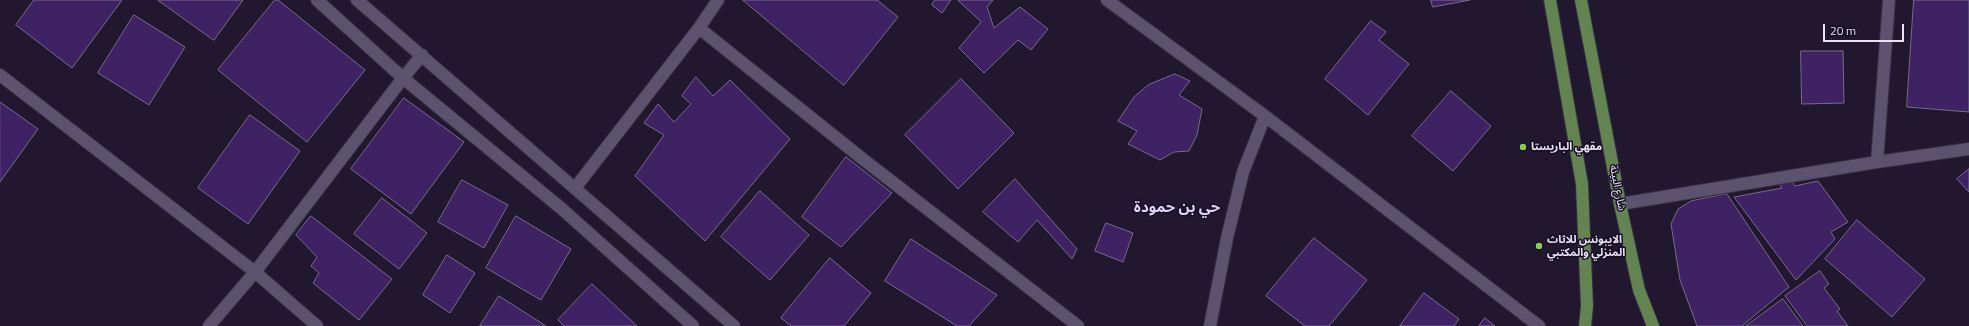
<!DOCTYPE html>
<html>
<head>
<meta charset="utf-8">
<style>
  body { margin:0 }
  #map { position:relative; width:1969px; height:326px; overflow:hidden; background:#21172f; font-family:"Titillium Web",sans-serif }
  canvas { display:block }
  .scale { position:absolute; left:1823px; top:24px; width:81px; height:18px; box-sizing:border-box; border:2px solid #e8e2f3; border-top:0; padding-left:5px; font-size:12px; line-height:14px; white-space:nowrap; color:#e8e2f3; -webkit-text-stroke:3px #170e25; paint-order:stroke }
</style>
</head>
<body>
<div id="map">
<canvas width="1969" height="326"></canvas>
<div class="scale">20 m</div>
</div>
<script>
const g = document.querySelector('canvas').getContext('2d');
g.lineJoin = 'round';
function paint(path, color) { g.fillStyle = color; g.fill(path, 'evenodd'); }
function strokePath(path, color, width, dash) { g.strokeStyle = color; g.lineWidth = width; g.lineCap = dash ? 'butt' : 'round'; g.setLineDash(dash || []); g.stroke(path); }
function drawText(font, color, halo, rows, align = 'center') {
  g.font = font + ' "Titillium Web","Noto Sans Arabic",sans-serif'; g.lineWidth = 3; g.setLineDash([]); g.textBaseline = 'middle'; g.strokeStyle = halo; g.fillStyle = color; for (const [text, x, y, turn = 0] of rows) {
    g.save(); g.translate(x, y); g.rotate((+turn || 0) * Math.PI / 180); g.textAlign = isNaN(turn) ? turn : align; if (halo) g.strokeText(text, 0, 0); g.fillText(text, 0, 0); g.restore();
  }
}
const building = new Path2D(`
  M34 0H122L72 68 16 25Z
  M158 0H243L214 40Z
  M275 0H278L365 70 307 142 218 70Z
  M743 0H877L898 17 844 85Z
  M935 0H951L942 13 932 5Z
  M958 0H993L987 7 994 28 1020 7 1048 29 1031 50 1018 40 984 73 959 48 981 22Z
  M1431 0H1470L1433 7Z
  M1914 0H1969V112L1907 107Z
  M134 15 185 47 149 105 98 73Z
  M1371 21 1386 32 1379 40 1409 64 1368 115 1325 79Z
  M1801 51H1843L1844 103 1802 104Z
  M1175 74 1190 81 1179 95 1202 109 1197 135 1189 151 1174 152 1160 160 1128 144 1137 131 1118 121 1134 97 1148 85Z
  M696 77 713 96 730 80 790 139 705 241 635 176 664 135 644 123 658 104 674 122 691 104 682 96Z
  M961 79 1014 133 958 189 905 135Z
  M1451 91 1491 126 1453 171 1412 136Z
  M404 98 464 142 411 214 351 169Z
  M0 102 38 129 0 182Z
  M250 115 300 151 248 224 198 188Z
  M846 157 892 193 841 247 802 217Z
  M1969 169V192L1957 179Z
  M1789 178 1795 186 1818 181 1848 222 1831 232 1835 239 1796 280 1734 197 1782 188 1778 182Z
  M1015 179 1077 249 1072 259 1037 220 1018 242 983 212Z
  M462 180 508 205 484 248 438 222Z
  M760 191 809 235 770 280 721 237Z
  M1727 194 1789 287 1742 326H1697L1680 280 1671 224 1678 209 1691 201Z
  M382 198 427 233 399 269 354 234Z
  M311 216 392 279 359 320 313 283 319 273 311 266 317 257 296 235Z
  M516 216 571 249 541 300 486 268Z
  M1857 220 1925 279 1892 317 1825 259Z
  M1106 223 1133 233 1123 262 1095 251Z
  M1314 238 1367 280 1329 326H1305L1266 296Z
  M911 239 997 295 969 326H957L885 281Z
  M447 255 475 273 450 313 423 295Z
  M830 258 871 293 844 326H791L781 318Z
  M1820 271 1829 284 1824 288 1840 309 1837 311 1848 326H1807L1785 296Z
  M592 284 637 326H564L558 320Z
  M1424 293 1459 319 1454 326H1400Z
  M499 296 546 326H480Z
  M1783 299 1803 326H1746Z
  M1485 318 1495 326H1479Z`);
const minor = new Path2D(`
  M317 0 403 78 562 209 693 326
  M357 0 734 326
  M1107 0 1265 116 1539 326
  M699 28 864 160 1078 326
  M0 75 255 272 317 326
  M1877 162 1889 0
  M575 188 699 28 718 0
  M1620 204 1877 162 1969 149
  M209 326 255 272 403 78 422 55
  M1210 326 1227 238 1243 172 1265 116`);
const primary = new Path2D(`
  M1550 0 1582 184 1587 306 1585 326
  M1581 0 1620 204 1639 290 1653 326`);
const markers = [
  [1523,147,4,"#84d04e"],
  [1539,246,4,"#84d04e"]
];
const poiNames = [
  ["مقهي الباريستا",1531,147],
  ["الايبونس للاثاث",1547,240],
  ["المنزلي والمكتبي",1547,253]
];
const streetNames = [
  ["شارع البيئة",1617,188,79]
];
const districtNames = [
  ["حي بن حمودة",1177,208]
];
paint(building, '#3e2263');
strokePath(building, '#766c8a', 1);
strokePath(minor, '#363043', 14);
strokePath(primary, '#363043', 14);
strokePath(minor, '#5b526e', 12);
strokePath(primary, '#638351', 12);
for (const [x, y, r, color] of markers) { const dot = new Path2D(); dot.arc(x, y, r, 0, 2 * Math.PI); g.fillStyle = color; g.fill(dot); strokePath(dot, '#170e25', 1.5); }
drawText('bold 11px', '#e8e2f3', '#170e25', poiNames, 'left');
drawText('11px', '#e8e2f3', '#170e25', streetNames);
drawText('bold 15px', '#dfd4f5', '#170e25', districtNames);
</script>
</body>
</html>
